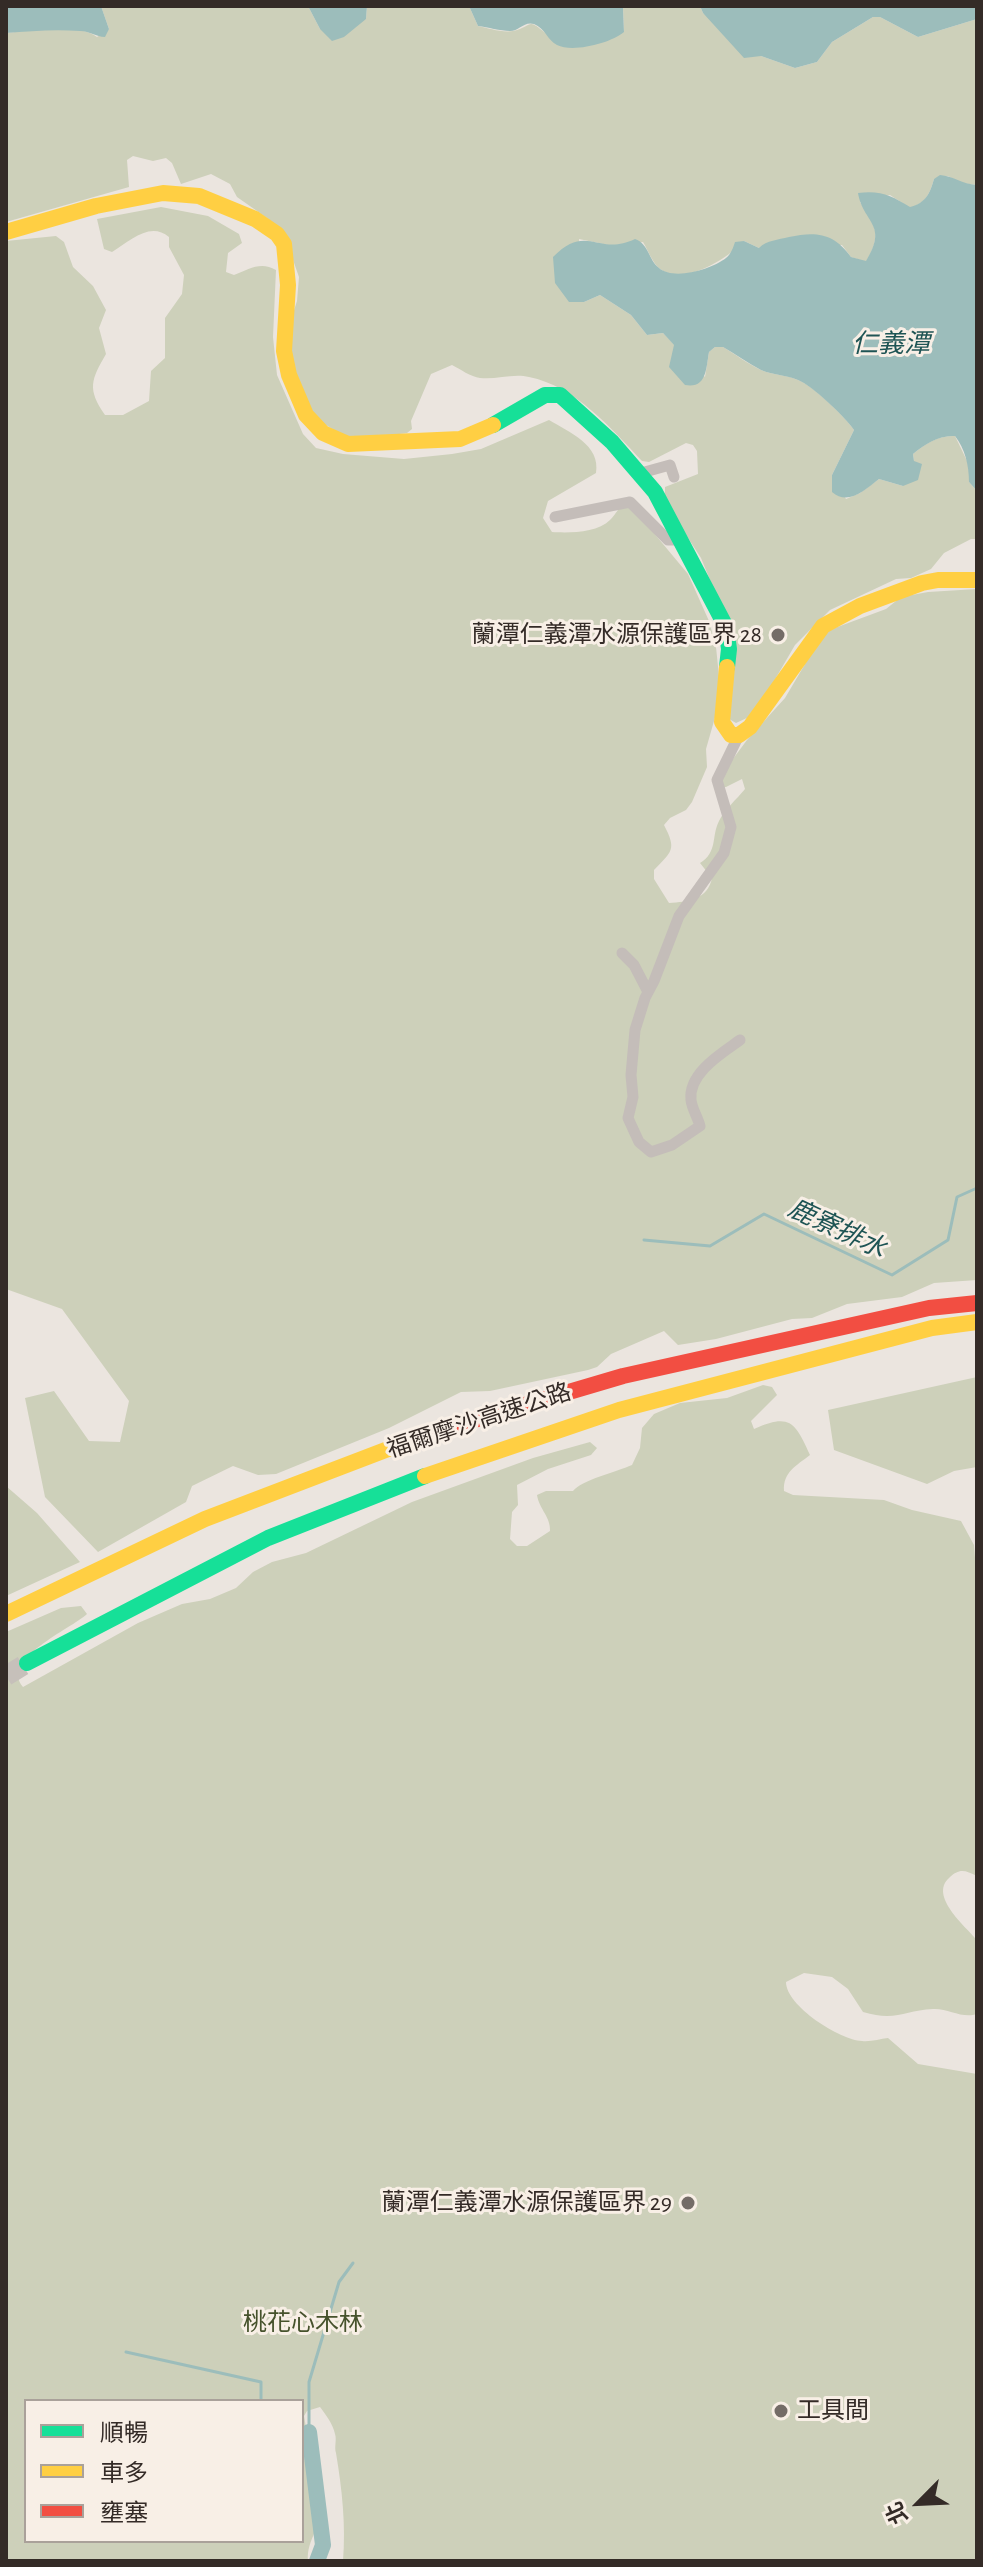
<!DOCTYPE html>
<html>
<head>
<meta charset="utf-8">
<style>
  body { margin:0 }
  #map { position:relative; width:983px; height:2567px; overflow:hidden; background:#ebe5df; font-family:"Alegreya Sans","Noto Sans TC",sans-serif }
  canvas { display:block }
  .frame { position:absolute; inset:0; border:8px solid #342b27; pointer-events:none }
  .legend { position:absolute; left:24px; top:2399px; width:280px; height:144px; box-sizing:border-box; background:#f8efe6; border:2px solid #aaa19a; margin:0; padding:10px 14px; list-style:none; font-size:24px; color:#342b27 }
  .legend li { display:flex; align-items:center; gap:16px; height:40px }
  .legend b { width:40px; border:2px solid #aaa19a }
  .north { position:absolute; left:879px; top:2463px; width:80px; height:80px; -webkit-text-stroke:6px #f8efe6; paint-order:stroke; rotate:246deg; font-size:22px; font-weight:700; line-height:32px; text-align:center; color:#342b27 }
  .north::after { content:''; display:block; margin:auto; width:28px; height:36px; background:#342b27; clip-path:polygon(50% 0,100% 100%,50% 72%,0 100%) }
</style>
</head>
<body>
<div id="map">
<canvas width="983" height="2567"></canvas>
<div class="frame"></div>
<ul class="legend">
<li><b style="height:10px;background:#16e098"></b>順暢</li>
<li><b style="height:10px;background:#ffcf43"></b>車多</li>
<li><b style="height:10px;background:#f24e42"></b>壅塞</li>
</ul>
<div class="north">北</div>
</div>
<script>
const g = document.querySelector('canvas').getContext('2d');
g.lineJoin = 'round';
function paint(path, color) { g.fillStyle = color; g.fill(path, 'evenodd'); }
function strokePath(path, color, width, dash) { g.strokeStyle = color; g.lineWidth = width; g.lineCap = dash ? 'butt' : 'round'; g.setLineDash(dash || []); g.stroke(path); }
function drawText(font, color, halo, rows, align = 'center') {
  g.font = font + ' "Alegreya Sans","Noto Sans TC",sans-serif'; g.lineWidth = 6; g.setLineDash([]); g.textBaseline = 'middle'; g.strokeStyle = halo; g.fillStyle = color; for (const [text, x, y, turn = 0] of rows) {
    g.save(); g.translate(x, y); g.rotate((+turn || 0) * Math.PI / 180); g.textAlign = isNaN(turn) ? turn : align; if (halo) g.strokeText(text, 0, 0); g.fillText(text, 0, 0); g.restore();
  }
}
const green = new Path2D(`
  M101 6H308L320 29 366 19 367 6H469L478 26C488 28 502 33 513 31 535 26 525 16 549 36L624 32 623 7 626 6H700L703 13 761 56 795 68 817 62 832 42 873 17H880L918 37 977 19V185L961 183 948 176 934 179C930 193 926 203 910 208L890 195 860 202C876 225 882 235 866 262L851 257 842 245 759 248 744 241C728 258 684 287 660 269 653 264 648 250 643 242L613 246 579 239 584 302 600 295 631 315 647 335 663 333 705 377 709 352 715 347H723C735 354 748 364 761 370 773 375 787 375 798 380 814 386 845 417 854 430L832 475 846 499 860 493 879 479 903 486 914 461 913 454C925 444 938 435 955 436L969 465V482L977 491V539H971L944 553 931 569 911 578 896 579 830 610 795 645 759 707 749 717 736 723 729 719 724 614 701 558 670 510 665 496V487L698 474 697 451 693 445 686 443 649 462 642 461C612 429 575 386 529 377 513 373 496 380 480 378 471 377 460 369 452 365L431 374 411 421 412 429 407 433 351 441 306 412 288 370V329L297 301 299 277 286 240 267 218 237 197 230 184 211 174 181 184 172 163 166 158 153 161 133 156 127 160 129 187 6 222V33C29 31 78 22 97 37L109 29Z
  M161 207 208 216 239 234 242 243 228 253 226 272 234 275C249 269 261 261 276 270L273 337 277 375 303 434 316 448 343 454 404 459 452 454 481 449 549 420C569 432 601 445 596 473L548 501 543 518 552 532C569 533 597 533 610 520 617 513 618 507 628 502L688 574 709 621 716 647 719 676 716 714 706 749 707 767 692 802 686 810 670 818 664 825C677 850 672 851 654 870V879L669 903C688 902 708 899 712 878L700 863C718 852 711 837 719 821 724 810 737 799 745 789L742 779 726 787 717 788 718 779 747 740 785 698 824 632 886 609 901 597 928 592 977 589V1280L934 1283 902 1297 847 1304 812 1318 792 1319 716 1339 678 1345 664 1331 611 1354 597 1367 588 1370 490 1391 461 1392 389 1428 276 1474 258 1475 233 1466 192 1486 186 1502 98 1552 45 1497 25 1398 54 1391 89 1441 120 1442 129 1401 62 1309 6 1289V241L56 236 64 242 73 267 93 286 106 310 99 328 106 354C91 380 87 389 105 415H123L149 401 151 371 165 358V318L182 294 184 275 169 247V237C150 221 130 241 112 252L104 249 97 219Z
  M977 1377V1467L954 1471 927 1484 834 1450 828 1410Z
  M763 1385 772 1387 777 1395 751 1421 754 1429C790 1413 795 1422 810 1455 796 1466 783 1472 784 1491L793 1495 884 1500 912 1510 961 1521 974 1545 977 1583V1876C965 1870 959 1868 949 1878 929 1896 965 1926 977 1940V2014C962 2019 948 2008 933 2009 905 2010 896 2022 863 2012L848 1989 832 1977 804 1973 786 1982C786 2006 840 2040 862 2041 870 2042 880 2039 888 2038L918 2064 977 2074V2561H343C346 2525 342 2489 336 2453 334 2447 337 2440 335 2434 333 2424 326 2415 320 2407L307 2411 304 2416C308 2445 321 2473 323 2502 324 2524 306 2539 308 2561H6V1632L61 1608 81 1606 87 1614C71 1629 0 1659 23 1687L138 1623 182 1604 210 1599 236 1588 253 1572 272 1562 306 1553 412 1502 533 1458 590 1442 597 1448 591 1455 548 1469 517 1485 518 1505 512 1512 510 1539 517 1546H527L550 1531C551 1517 539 1509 537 1495L546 1491H573C582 1480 616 1472 632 1465L640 1448 642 1428 654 1414 680 1403 727 1398ZM26 2401H302V2541H26Z
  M6 1486 37 1513 80 1562 6 1596Z`);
const water = new Path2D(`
  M6 6H101L109 29 105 37C96 37 90 31 80 31 55 29 31 31 6 33Z
  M308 6H367L366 19 344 37 332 41 320 29Z
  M469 6H626L623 8 624 32C611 43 573 53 557 45 548 41 545 28 534 24 524 21 519 31 510 31 500 31 488 27 478 26Z
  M700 6H977V19L918 37 880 17H873L832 42 817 62 795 68 761 56 744 58 703 13Z
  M940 175C953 176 962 184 977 185V491L969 482C969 465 965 449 955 436 939 435 925 444 913 454L914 461 922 464 918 480 903 486 879 479C865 490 848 506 832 492V475L854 430C845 417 813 386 798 380 786 375 773 375 761 370 748 363 735 354 723 347H715L709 352C706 368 707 389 685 385L669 367 674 345 663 333 647 335 631 315 600 295 584 302H569L555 283 553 257C587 222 598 257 635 239 649 244 648 259 659 268 674 281 712 269 726 258 731 254 733 248 735 242L744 241 759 248C767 240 778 240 789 237 816 231 834 233 851 257L866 261C889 224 863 223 858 193 881 190 892 196 910 207 926 203 930 193 934 179Z`);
const stream = new Path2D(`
  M644 1240 710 1246 764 1214 892 1275 948 1240 957 1197 977 1188
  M126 2352 261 2382V2401
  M302 2429 309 2432V2382L339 2282 353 2263`);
const river = new Path2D(`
  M309 2432 323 2545 317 2561`);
const highwayTunnel = new Path2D(`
  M6 1676 27 1663`);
const street = new Path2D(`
  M641 473 670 465 674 477
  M555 517 630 502 668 540H681
  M739 735 717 780 731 827 724 853 679 916 654 981 645 998 635 1030 631 1075 633 1097 628 1118 639 1142 651 1152 672 1145 700 1126C698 1118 692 1109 691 1100 688 1073 722 1053 740 1040
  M622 953 634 965 648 992`);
const fast = new Path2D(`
  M493 425 545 395H560L612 442 655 492 726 627 729 649 727 667
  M27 1663 268 1538 425 1476`);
const slow = new Path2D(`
  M6 232 96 206 163 193 199 196 255 219 277 234 284 244 288 285 284 351 289 375 306 415 323 433 348 444 460 439 493 425
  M727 667 722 722 731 735H739L750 727 823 626 860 606 922 583 938 580H977
  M425 1476 619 1410 932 1328 977 1322
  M6 1614 205 1519 430 1433`);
const jam = new Path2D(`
  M430 1433 623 1376 929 1308 977 1303`);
const markers = [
  [778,635,8,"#746c67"],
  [688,2203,8,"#746c67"],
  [781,2411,8,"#746c67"]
];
const poiNames = [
  ["蘭潭仁義潭水源保護區界 28",762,635],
  ["蘭潭仁義潭水源保護區界 29",672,2203],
  ["工具間",797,2411,"left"]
];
const streetNames = [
  ["福爾摩沙高速公路",479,1421,-18]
];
const parkNames = [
  ["桃花心木林",303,2323]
];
const waterNames = [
  ["仁義潭",891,344],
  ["鹿寮排水",837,1229,25]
];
paint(green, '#cdd0ba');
paint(water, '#9cbdbb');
strokePath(stream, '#9cbdbb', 3);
strokePath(river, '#9cbdbb', 16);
strokePath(highwayTunnel, '#c6c0ba', 20, [20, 10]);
strokePath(street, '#c4bdb9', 11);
strokePath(fast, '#16e098', 16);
strokePath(slow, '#ffcf43', 16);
strokePath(jam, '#f24e42', 16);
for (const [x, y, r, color] of markers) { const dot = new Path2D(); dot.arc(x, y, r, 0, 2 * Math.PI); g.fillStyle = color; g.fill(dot); strokePath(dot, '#f8efe6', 3); }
drawText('24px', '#342b27', '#f8efe6', poiNames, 'right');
drawText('24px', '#342b27', '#f8efe6', streetNames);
drawText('24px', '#46522c', '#f8efe6', parkNames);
drawText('italic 26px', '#1e5454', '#f8efe6', waterNames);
</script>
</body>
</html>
